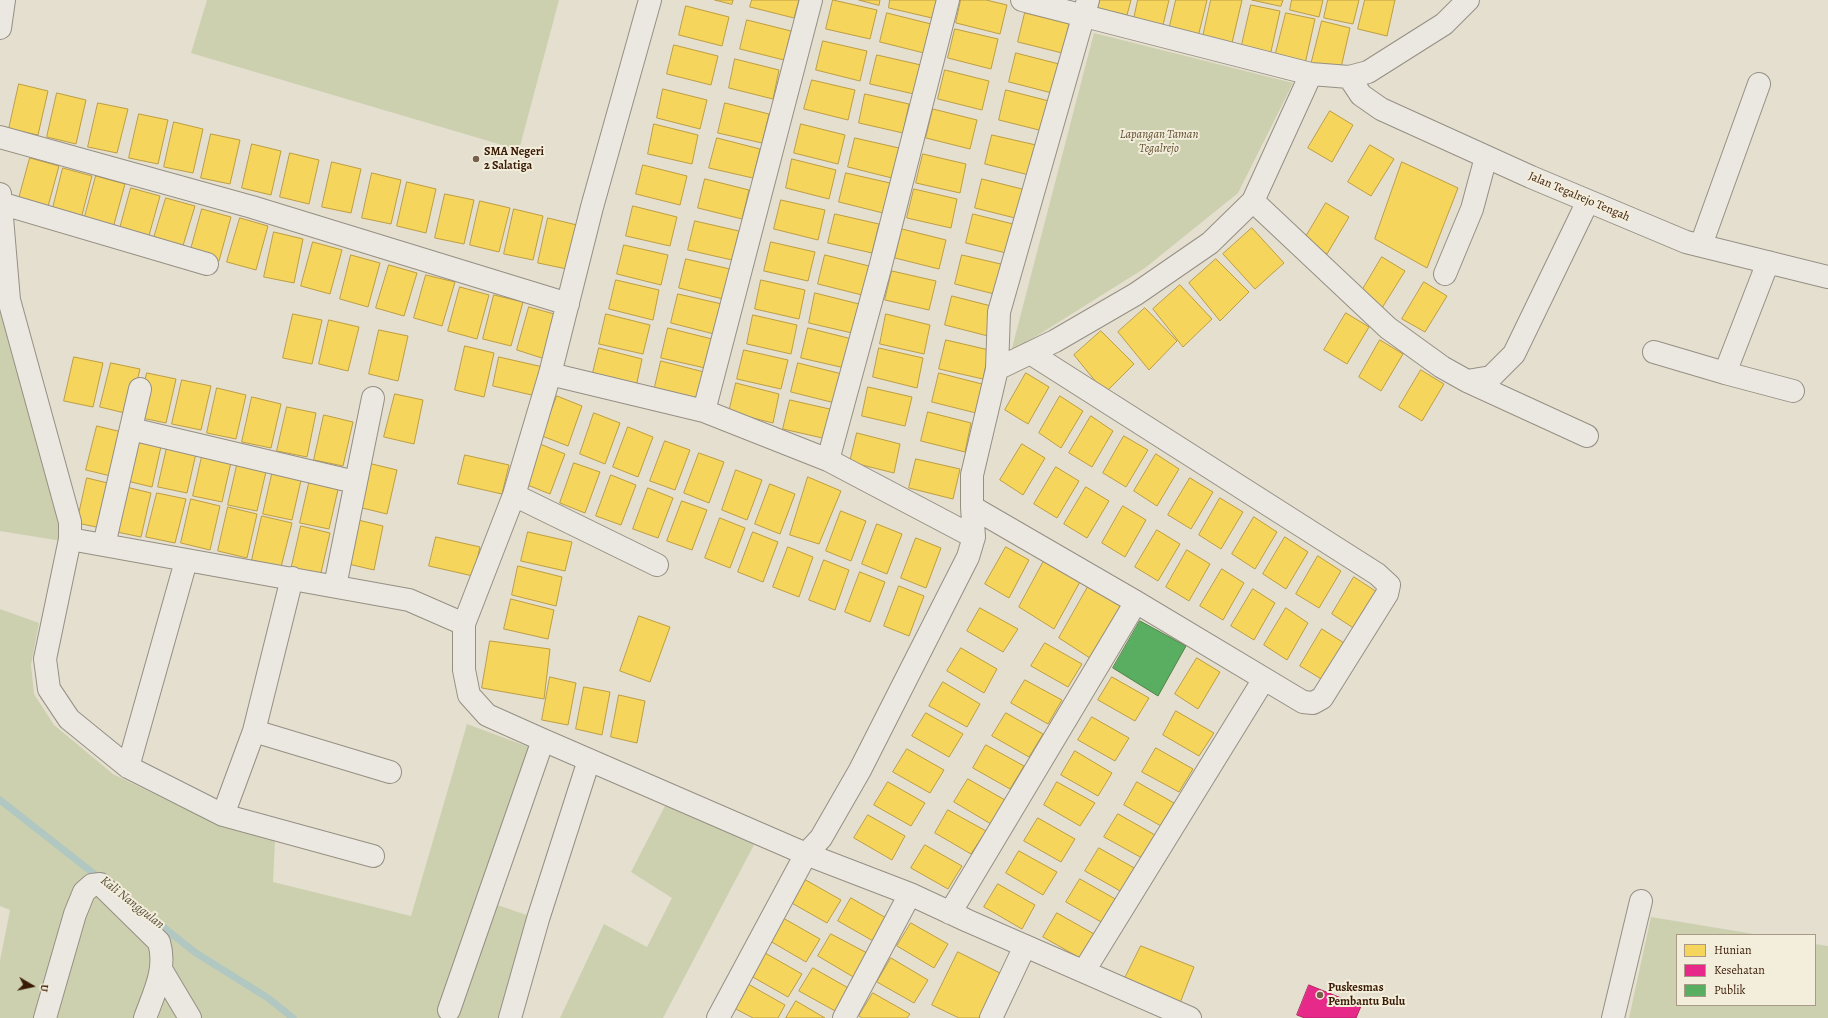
<!DOCTYPE html>
<html>
<head>
<meta charset="utf-8">
<style>
  body { margin:0 }
  #map { position:relative; width:1828px; height:1018px; overflow:hidden; background:#e4dfcf; font-family:Alegreya,serif }
  canvas { display:block }
  .legend { position:absolute; left:1676px; top:934px; width:140px; height:72px; box-sizing:border-box; background:#f3eddb; border:1px solid #a99985; margin:0; padding:5px 7px; list-style:none; font-size:12px; color:#391b05 }
  .legend li { display:flex; align-items:center; gap:8px; height:20px }
  .legend b { width:20px; border:1px solid #a99985 }
  .north { position:absolute; left:12px; top:966px; width:40px; height:40px; -webkit-text-stroke:3px #f3eddb; paint-order:stroke; rotate:99deg; font-size:11px; font-weight:700; line-height:16px; text-align:center; color:#391b05 }
  .north::after { content:''; display:block; margin:auto; width:14px; height:18px; background:#391b05; clip-path:polygon(50% 0,100% 100%,50% 72%,0 100%) }
</style>
</head>
<body>
<div id="map">
<canvas width="1828" height="1018"></canvas>
<ul class="legend">
<li><b style="height:11px;background:#f6d55c"></b>Hunian</li>
<li><b style="height:11px;background:#e7298a"></b>Kesehatan</li>
<li><b style="height:11px;background:#5aae61"></b>Publik</li>
</ul>
<div class="north">U</div>
</div>
<script>
const g = document.querySelector('canvas').getContext('2d');
g.lineJoin = 'round';
function paint(path, color) { g.fillStyle = color; g.fill(path, 'evenodd'); }
function strokePath(path, color, width, dash) { g.strokeStyle = color; g.lineWidth = width; g.lineCap = dash ? 'butt' : 'round'; g.setLineDash(dash || []); g.stroke(path); }
function drawText(font, color, halo, rows, align = 'center') {
  g.font = font + ' Alegreya,serif'; g.lineWidth = 4; g.setLineDash([]); g.textBaseline = 'middle'; g.strokeStyle = halo; g.fillStyle = color; for (const [text, x, y, turn = 0] of rows) {
    g.save(); g.translate(x, y); g.rotate((+turn || 0) * Math.PI / 180); g.textAlign = isNaN(turn) ? turn : align; if (halo) g.strokeText(text, 0, 0); g.fillText(text, 0, 0); g.restore();
  }
}
const green = new Path2D(`
  M207 0H559L519 150 191 53Z
  M1094 33 1293 83 1238 193 1145 268 1011 352Z
  M0 297 68 542 0 531Z
  M0 609 39 623 31 665 34 694 54 725 113 774 208 820 275 841 273 882 411 916 467 724 534 749 486 901 538 919 509 1018H0V961L10 910 0 906Z
  M667 802 756 841 663 1018H560L604 924 647 947 672 898 631 872Z
  M1651 917 1760 935H1677V1005H1815V944L1828 946V1018H1629Z`);
const homes = new Path2D(`
  M715 0H733L732 4Z
  M752 0H799L794 18 750 7Z
  M833 0 877 10 870 39 826 29Z
  M859 0H880L879 5Z
  M890 0H937L932 18 889 8Z
  M961 0H986L1007 5 1000 34 956 23Z
  M1100 0H1131L1127 15 1098 9Z
  M1138 0H1169L1163 25 1134 19Z
  M1176 0H1207L1198 37 1169 30Z
  M1211 0H1242L1232 43 1203 37Z
  M1252 0H1283L1281 6Z
  M1292 0H1323L1319 17 1290 10Z
  M1328 0H1359L1353 24 1324 18Z
  M1365 0H1395L1387 36 1358 29Z
  M1251 5 1280 11 1270 56 1241 49Z
  M686 6 729 17 722 46 679 35Z
  M887 13 931 24 924 53 880 42Z
  M1025 13 1069 24 1062 53 1018 42Z
  M1286 13 1315 19 1305 64 1275 57Z
  M747 20 791 31 784 60 740 49Z
  M1322 21 1350 28 1340 72 1311 65Z
  M955 29 998 39 991 69 948 58Z
  M823 41 867 51 860 81 816 70Z
  M674 45 718 56 711 85 667 74Z
  M1016 53 1059 64 1052 93 1009 82Z
  M877 55 921 65 914 94 870 84Z
  M735 59 779 70 773 99 729 88Z
  M945 70 989 81 982 110 938 99Z
  M812 80 855 90 848 120 804 109Z
  M19 84 48 91 38 135 9 129Z
  M663 89 707 100 700 129 657 118Z
  M1006 90 1049 101 1043 131 999 120Z
  M57 93 86 100 76 144 47 137Z
  M865 94 909 104 903 133 859 123Z
  M98 103 128 109 117 153 88 147Z
  M725 103 769 114 762 143 718 133Z
  M933 109 977 120 970 149 926 138Z
  M1330 111 1353 125 1332 162 1308 148Z
  M139 114 168 120 158 164 129 158Z
  M174 122 203 129 193 173 164 167Z
  M654 124 698 135 692 164 648 154Z
  M801 124 845 135 838 164 794 153Z
  M211 134 240 140 230 184 201 178Z
  M992 135 1036 145 1029 175 985 164Z
  M717 138 760 149 753 178 709 168Z
  M855 138 899 148 892 178 848 167Z
  M252 144 281 151 271 195 242 188Z
  M1370 145 1394 159 1371 196 1348 182Z
  M290 153 319 160 309 204 280 197Z
  M923 154 966 164 960 193 916 183Z
  M30 158 59 166 47 210 18 202Z
  M792 159 836 170 829 199 786 188Z
  M332 162 361 169 351 213 322 207Z
  M1402 162 1458 188 1427 268 1375 239Z
  M643 165 687 176 680 205 636 194Z
  M63 168 92 176 81 219 52 212Z
  M372 173 401 180 391 224 362 218Z
  M846 173 890 183 883 213 839 202Z
  M96 176 125 184 113 228 84 220Z
  M705 179 749 190 742 219 698 208Z
  M982 179 1026 190 1019 219 975 208Z
  M407 182 436 189 426 233 397 226Z
  M131 188 160 196 148 239 119 232Z
  M914 189 957 199 951 228 907 218Z
  M445 194 474 200 464 244 435 238Z
  M166 198 195 206 182 249 153 241Z
  M781 200 825 210 818 240 774 229Z
  M480 201 510 208 499 252 470 245Z
  M1326 203 1349 217 1327 254 1304 240Z
  M633 206 677 217 670 246 626 236Z
  M202 209 231 217 219 261 190 253Z
  M514 209 543 216 533 260 504 254Z
  M835 214 879 224 872 253 828 243Z
  M973 214 1017 225 1010 254 966 243Z
  M240 218 268 226 256 270 227 262Z
  M548 218 577 225 567 269 538 263Z
  M695 221 739 231 732 260 688 250Z
  M1252 228 1284 263 1255 289 1223 254Z
  M902 229 946 240 939 269 895 258Z
  M274 232 303 239 294 283 264 277Z
  M313 242 342 250 330 294 301 286Z
  M771 242 815 252 808 281 764 271Z
  M624 245 668 255 661 285 617 274Z
  M351 255 380 263 368 307 340 299Z
  M825 255 869 266 862 295 818 284Z
  M962 255 1005 265 998 295 955 284Z
  M1382 257 1405 271 1382 308 1360 294Z
  M686 259 730 269 723 299 679 288Z
  M1216 259 1249 292 1220 321 1189 283Z
  M389 265 417 273 404 316 376 308Z
  M892 271 936 281 929 310 885 300Z
  M426 275 455 282 442 326 414 318Z
  M616 280 659 290 653 320 609 309Z
  M761 280 805 290 799 319 755 309Z
  M1424 282 1447 296 1425 332 1402 319Z
  M1180 285 1212 319 1183 347 1153 309Z
  M460 287 489 295 477 339 448 331Z
  M815 293 859 304 852 333 809 323Z
  M678 294 722 304 714 334 671 323Z
  M494 295 523 302 511 346 483 339Z
  M952 296 995 307 988 336 945 325Z
  M529 307 558 315 545 359 517 350Z
  M1145 308 1177 341 1149 370 1118 332Z
  M1346 313 1369 327 1347 364 1324 350Z
  M293 314 322 320 312 364 283 358Z
  M606 314 650 325 643 354 599 344Z
  M886 314 930 325 924 354 880 344Z
  M753 315 797 325 791 354 747 344Z
  M329 320 359 327 348 371 319 364Z
  M668 328 712 339 705 368 661 358Z
  M808 328 852 339 845 368 801 358Z
  M379 330 408 336 398 381 369 374Z
  M1101 331 1134 364 1105 393 1074 355Z
  M946 340 989 350 983 379 939 369Z
  M1380 340 1403 354 1381 391 1359 377Z
  M465 346 494 353 484 397 455 390Z
  M599 348 642 359 636 387 592 377Z
  M879 348 923 358 917 388 873 377Z
  M744 350 788 360 781 389 737 379Z
  M74 357 103 363 93 407 64 401Z
  M499 357 543 367 536 396 493 386Z
  M661 361 704 372 698 401 654 391Z
  M111 363 140 369 129 414 100 407Z
  M798 363 842 374 835 403 791 392Z
  M1421 370 1444 384 1422 421 1399 407Z
  M147 373 176 379 166 423 137 417Z
  M939 373 982 384 976 413 932 402Z
  M1026 373 1049 387 1028 424 1005 410Z
  M182 380 211 386 201 430 172 424Z
  M736 383 779 394 773 423 729 412Z
  M868 387 912 397 905 426 862 416Z
  M217 388 246 395 236 439 207 433Z
  M395 394 423 400 414 444 384 437Z
  M557 396 582 406 568 446 542 436Z
  M1060 396 1083 411 1061 448 1039 433Z
  M252 397 281 404 271 448 242 442Z
  M790 400 834 410 827 439 783 429Z
  M287 407 316 413 307 457 277 451Z
  M928 412 971 423 965 452 921 441Z
  M594 413 620 423 605 464 580 454Z
  M324 415 353 422 343 466 314 460Z
  M1091 416 1113 431 1092 467 1069 453Z
  M97 426 126 433 115 477 86 470Z
  M628 427 653 437 638 477 613 467Z
  M857 433 900 444 894 473 850 462Z
  M133 436 162 442 152 487 123 480Z
  M1124 436 1148 450 1126 487 1103 473Z
  M665 441 690 450 675 490 650 481Z
  M168 443 197 449 187 493 158 487Z
  M540 444 565 454 550 494 525 484Z
  M1022 444 1045 458 1023 495 1000 480Z
  M203 452 232 458 222 502 193 496Z
  M699 453 724 462 709 503 684 493Z
  M1156 454 1179 469 1157 506 1134 491Z
  M465 455 509 465 502 494 458 484Z
  M916 459 960 469 953 499 909 488Z
  M238 461 267 467 257 511 228 505Z
  M368 463 397 470 387 514 358 507Z
  M574 463 600 472 585 513 560 503Z
  M1056 467 1079 481 1057 518 1034 504Z
  M273 470 302 476 292 520 263 514Z
  M736 470 762 480 747 520 722 510Z
  M611 475 636 485 621 525 596 516Z
  M808 477 841 491 819 544 790 535Z
  M87 478 116 485 106 529 77 523Z
  M1190 478 1213 492 1191 529 1168 515Z
  M310 479 339 485 329 529 300 523Z
  M770 484 795 494 780 534 755 524Z
  M122 486 151 493 141 537 112 531Z
  M1086 487 1109 501 1087 538 1064 524Z
  M648 488 673 498 658 538 633 529Z
  M157 493 186 499 175 543 146 537Z
  M1220 498 1243 512 1221 549 1199 535Z
  M191 499 220 506 210 550 181 543Z
  M682 501 707 510 692 550 667 541Z
  M1123 506 1146 520 1125 557 1102 543Z
  M228 507 257 514 247 558 218 551Z
  M841 511 866 521 851 561 826 551Z
  M262 516 292 523 281 567 252 560Z
  M1254 517 1277 532 1255 569 1232 554Z
  M720 518 745 528 730 568 705 558Z
  M354 519 383 526 374 570 344 563Z
  M877 524 902 534 887 574 862 564Z
  M301 526 330 533 320 577 291 570Z
  M1157 530 1180 544 1158 581 1135 567Z
  M528 532 572 542 565 571 521 561Z
  M753 532 778 542 763 582 738 572Z
  M436 537 480 547 473 576 429 566Z
  M1285 537 1308 552 1286 589 1263 574Z
  M916 538 941 548 926 588 901 578Z
  M788 547 813 557 799 597 773 587Z
  M1006 547 1029 560 1009 598 985 584Z
  M1187 550 1210 564 1189 601 1166 587Z
  M1318 556 1341 571 1319 608 1296 594Z
  M1045 559 1081 580 1054 629 1019 607Z
  M824 560 849 570 835 610 809 600Z
  M518 566 562 577 556 606 512 595Z
  M1222 569 1244 583 1223 620 1200 606Z
  M860 572 885 582 870 622 845 612Z
  M1354 577 1377 592 1355 629 1332 614Z
  M1089 585 1121 605 1090 658 1059 638Z
  M899 586 924 596 909 636 884 626Z
  M1253 589 1275 603 1254 640 1231 626Z
  M511 599 554 610 548 639 504 629Z
  M980 608 1018 629 1003 652 967 631Z
  M1286 608 1308 623 1287 660 1264 645Z
  M639 616 670 627 650 682 620 671Z
  M1322 629 1344 643 1323 680 1300 666Z
  M490 641 550 649 544 699 482 688Z
  M1045 643 1082 664 1068 687 1031 666Z
  M961 648 997 669 984 693 947 671Z
  M1197 658 1220 672 1198 709 1175 694Z
  M550 677 576 683 568 725 542 720Z
  M1112 677 1149 698 1135 721 1098 700Z
  M1025 680 1062 700 1048 724 1011 703Z
  M943 682 980 704 967 727 929 706Z
  M584 687 610 692 602 735 576 729Z
  M619 695 645 701 637 743 611 737Z
  M1176 711 1214 733 1199 756 1163 735Z
  M926 713 963 734 949 757 912 736Z
  M1006 713 1043 734 1029 757 992 736Z
  M1092 717 1129 738 1115 761 1078 740Z
  M986 745 1024 766 1010 789 973 768Z
  M1156 748 1193 769 1179 792 1142 772Z
  M907 749 944 770 930 793 893 772Z
  M1075 751 1112 773 1098 796 1061 775Z
  M968 779 1005 800 991 824 954 802Z
  M888 782 925 803 911 826 874 805Z
  M1057 782 1095 803 1080 826 1044 805Z
  M1137 782 1174 803 1161 826 1124 805Z
  M948 810 986 831 971 854 935 833Z
  M1118 814 1155 835 1142 858 1104 837Z
  M868 815 905 836 892 860 854 838Z
  M1038 818 1075 839 1061 862 1024 841Z
  M925 845 962 866 948 889 911 868Z
  M1099 848 1136 869 1122 892 1085 871Z
  M1019 851 1057 872 1043 895 1006 873Z
  M804 879 841 900 827 923 790 902Z
  M1080 879 1117 900 1103 923 1066 902Z
  M998 884 1035 905 1022 929 984 907Z
  M851 898 888 919 875 942 838 921Z
  M1057 913 1094 934 1080 958 1043 937Z
  M783 918 820 939 806 962 770 941Z
  M911 923 948 944 934 968 897 946Z
  M831 934 869 954 855 978 818 956Z
  M1141 946 1194 967 1180 1003 1125 978Z
  M958 952 1000 973 979 1018H959L932 1005Z
  M765 953 802 974 788 997 751 976Z
  M891 958 928 980 914 1003 877 982Z
  M813 968 850 989 837 1012 799 991Z
  M748 984 785 1005 778 1018H753L734 1008Z
  M873 993 910 1014 907 1018H862L859 1016Z
  M796 1001 825 1018H786Z`);
const health = new Path2D(`
  M1309 985 1361 1006 1356 1018H1305L1297 1015Z`);
const public = new Path2D(`
  M1140 621 1186 646 1158 696 1113 668Z`);
const stream = new Path2D(`
  M0 800 102 880
  M139 908 196 953 268 998 293 1018`);
const minor = new Path2D(`
  M650 0 592 207 550 374 514 495 464 624V670L469 695 487 715 543 740 806 854 910 894 968 921 1190 1018
  M1022 0 1311 74
  M0 28 4 0
  M1349 77 1361 95 1381 109 1531 177 1686 242 1828 277
  M0 137 252 207 568 304
  M0 194 9 300 70 522V539L409 600 464 624
  M1253 201 1388 328 1442 367 1467 381 1491 377 1514 354 1588 201
  M0 203 207 264
  M1701 245 1759 84
  M1768 262 1725 373 1793 391
  M1445 274 1472 209 1486 157
  M1654 352 1725 373
  M997 369 999 312 1088 0
  M550 374 704 411 828 460 974 537
  M1467 381 1587 436
  M704 411 811 0
  M131 429 355 482
  M828 460 880 268 948 0
  M514 495 657 565
  M972 507 1136 602 1303 702 1313 703 1322 698 1387 594 1389 585 1377 574 1030 353
  M70 539 45 659 49 689 69 719 128 767 223 815 373 856
  M104 545 140 389
  M335 586 373 398
  M254 731 390 772
  M128 767 186 561
  M223 815 254 731 292 578
  M950 913 1136 602
  M162 971 190 1018
  M1084 971 1264 679
  M449 1010 543 740
  M45 1018 75 914 84 892 92 885 100 884 159 942C167 969 154 993 145 1018
  M510 1018 538 919 589 760
  M718 1018 806 854 821 838 860 770 968 557 974 537 972 507V475L997 369 1055 341 1136 294 1210 243 1253 201 1311 74 1349 77 1368 72 1444 24 1468 0
  M844 1018 910 894
  M991 1018 1025 946
  M1613 1018 1641 901`);
const markers = [
  [476,159,4,"#75604c"],
  [1320,995,4,"#75604c"]
];
const parkNames = [
  ["Lapangan Taman",1159,135],
  ["Tegalrejo",1159,149]
];
const poiNames = [
  ["SMA Negeri",484,152],
  ["2 Salatiga",484,166],
  ["Puskesmas",1328,988],
  ["Pembantu Bulu",1328,1002]
];
const streetNames = [
  ["Jalan Tegalrejo Tengah",1579,197,23]
];
const waterNames = [
  ["Kali Nanggulan",132,903,38]
];
paint(green, '#ccd0af');
paint(homes, '#f6d55c');
strokePath(homes, '#bd9d42', 1);
paint(health, '#e7298a');
strokePath(health, '#b32562', 1);
paint(public, '#5aae61');
strokePath(public, '#508245', 1);
strokePath(stream, '#b0c7c2', 7);
strokePath(minor, '#968f84', 24);
strokePath(minor, '#eae8e0', 22);
for (const [x, y, r, color] of markers) { const dot = new Path2D(); dot.arc(x, y, r, 0, 2 * Math.PI); g.fillStyle = color; g.fill(dot); strokePath(dot, '#f3eddb', 1.5); }
drawText('italic 12px', '#5f4e30', '#f3eddb', parkNames);
drawText('bold 12px', '#391b05', '#f3eddb', poiNames, 'left');
drawText('12px', '#391b05', '#f3eddb', streetNames);
drawText('italic 13px', '#564c3c', '#f3eddb', waterNames);
</script>
</body>
</html>
